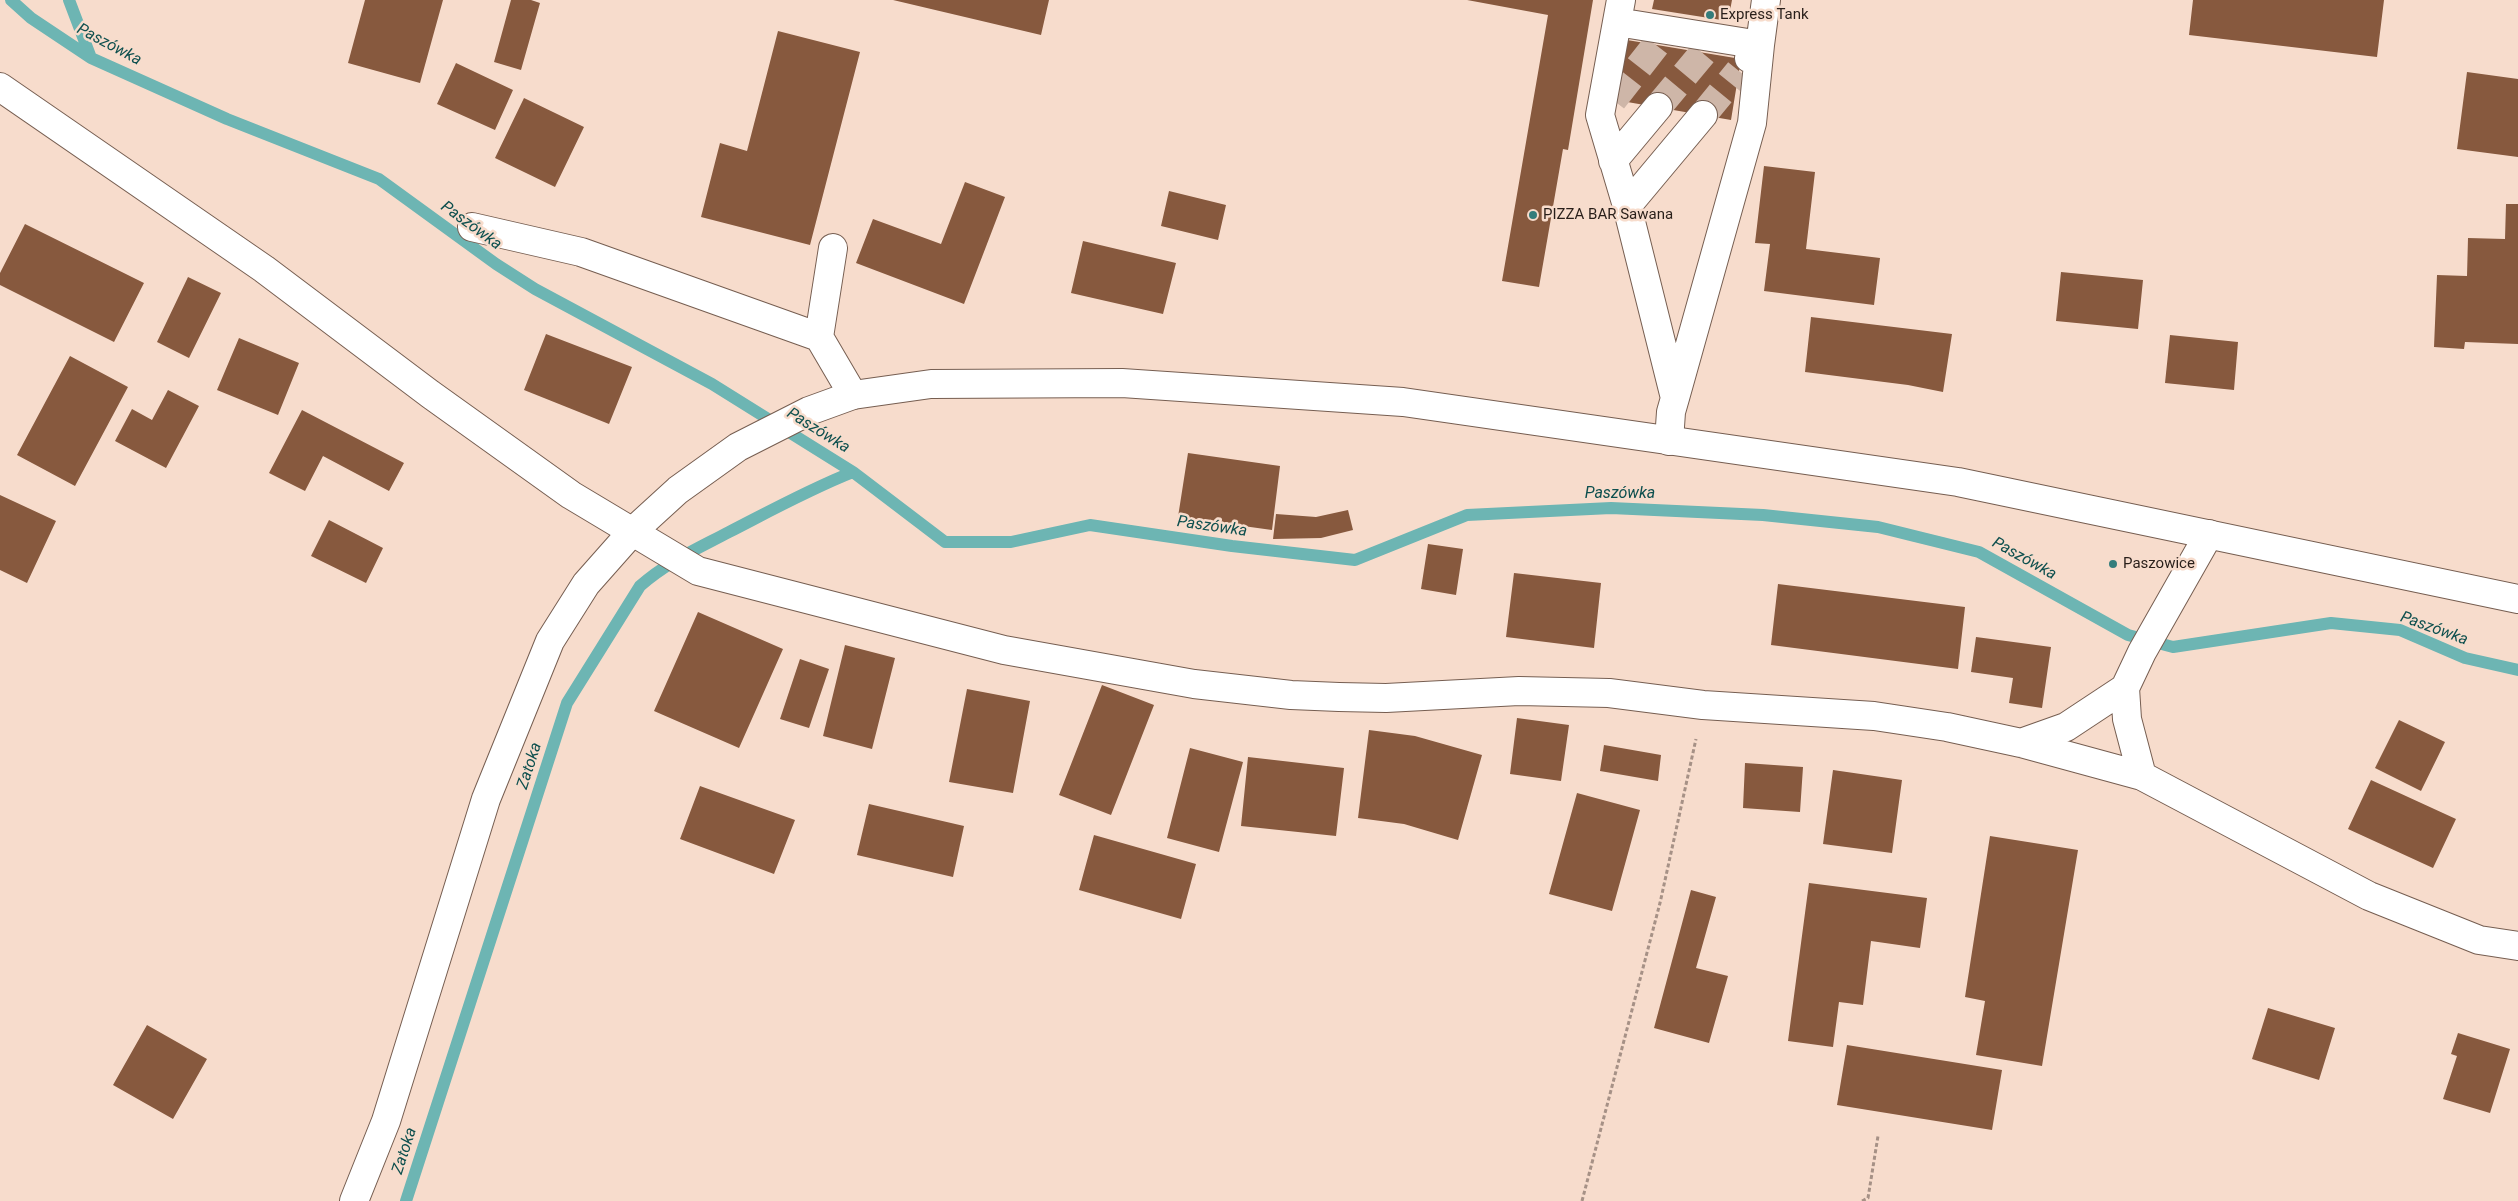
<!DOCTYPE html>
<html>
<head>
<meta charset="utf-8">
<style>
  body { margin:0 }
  canvas { display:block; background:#f7dccc }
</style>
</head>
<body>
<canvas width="2518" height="1201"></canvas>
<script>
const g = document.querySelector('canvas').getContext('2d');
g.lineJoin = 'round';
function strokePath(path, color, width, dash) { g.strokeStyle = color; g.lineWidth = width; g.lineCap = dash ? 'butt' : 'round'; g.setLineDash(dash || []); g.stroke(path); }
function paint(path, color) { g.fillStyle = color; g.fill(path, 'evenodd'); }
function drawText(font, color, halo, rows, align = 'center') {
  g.font = font + ' Roboto,sans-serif'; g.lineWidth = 5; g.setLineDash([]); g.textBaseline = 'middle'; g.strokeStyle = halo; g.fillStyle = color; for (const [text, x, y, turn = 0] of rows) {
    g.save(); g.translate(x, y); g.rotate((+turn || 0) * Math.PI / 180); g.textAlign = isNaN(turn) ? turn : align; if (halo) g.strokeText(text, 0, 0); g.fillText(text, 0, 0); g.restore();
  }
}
const stream = new Path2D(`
  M11 0 31 18 91 58 227 119 379 179 496 264 535 289 712 384 853 472 945 542H1011L1090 525 1232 546 1355 560 1467 515 1611 508 1763 515 1878 527 1979 552 2128 635 2173 647 2331 623 2400 630 2465 658 2518 670
  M69 0 91 58
  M406 1201 567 703 640 586C667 562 697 549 729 532 770 511 810 489 853 472`);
const building = new Path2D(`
  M365 0H443L420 83 348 63Z
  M511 0H531L540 3 521 70 494 62Z
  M893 0H1049L1041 35Z
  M1467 0H1593L1568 150 1563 149 1539 287 1502 281 1548 15Z
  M1654 0H1732L1728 21 1652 9Z
  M2193 0H2384L2377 57 2189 35Z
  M778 31 860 52 810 245 701 217 720 143 747 151Z
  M1621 39 1741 59 1731 120 1610 99Z
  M456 63 513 90 495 130 437 104Z
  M2467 72 2518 79V157L2457 149Z
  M524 98 584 127 555 187 495 158Z
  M1764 166 1815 172 1806 249 1880 258 1874 305 1764 291 1770 244 1755 243Z
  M965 182 1005 197 964 304 856 263 873 219 941 244Z
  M1169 191 1226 205 1218 240 1161 226Z
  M2506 204H2518V344L2465 342 2464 349 2434 347 2437 275 2467 276 2468 238 2505 239Z
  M25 224 144 283 114 342 0 285V273Z
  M1083 241 1176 263 1163 314 1071 293Z
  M2061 272 2143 280 2138 329 2056 321Z
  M188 277 221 293 189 358 157 342Z
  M1811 317 1952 334 1943 392 1908 385 1805 372Z
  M546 334 632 367 609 424 524 390Z
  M2170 335 2238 342 2234 390 2165 383Z
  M239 338 299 363 278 415 217 390Z
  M70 356 128 387 75 486 17 455Z
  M168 390 199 406 166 468 115 441 132 409 152 420Z
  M302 410 404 463 389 491 323 456 305 491 269 473Z
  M1188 453 1280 466 1272 530 1178 517Z
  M0 495 56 521 27 583 0 570Z
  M1348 510 1353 530 1321 538 1273 539 1276 514 1316 517Z
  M329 520 383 548 366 583 311 556Z
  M1428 544 1463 549 1456 595 1421 589Z
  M1514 573 1601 583 1594 648 1506 637Z
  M1778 584 1965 607 1958 669 1771 645Z
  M698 612 783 649 739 748 654 711Z
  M1976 637 2051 647 2042 708 2009 703 2013 678 1971 672Z
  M845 645 895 658 872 749 823 736Z
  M800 659 829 669 809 728 780 719Z
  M1102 685 1154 705 1111 815 1059 795Z
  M967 689 1030 701 1013 793 949 782Z
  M1517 718 1569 725 1561 781 1510 774Z
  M2399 720 2445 742 2421 791 2375 768Z
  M1369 730 1415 736 1482 755 1458 840 1404 824 1358 818Z
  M1604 745 1661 755 1658 781 1600 771Z
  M1190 748 1243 762 1219 852 1167 838Z
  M1248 757 1344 768 1336 836 1241 826Z
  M1745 763 1803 767 1800 812 1743 808Z
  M1833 770 1902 780 1892 853 1823 844Z
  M2371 780 2456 819 2433 868 2348 829Z
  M700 786 795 820 774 874 680 839Z
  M1577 793 1640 810 1612 911 1549 894Z
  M869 804 964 826 953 877 857 855Z
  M1094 835 1196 864 1181 919 1079 890Z
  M1990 836 2078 850 2042 1066 1976 1055 1985 1001 1965 997Z
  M1809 883 1927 898 1920 948 1871 941 1863 1005 1839 1002 1833 1047 1788 1041Z
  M1691 890 1716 897 1696 968 1728 976 1709 1043 1654 1028Z
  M2268 1008 2335 1028 2319 1080 2252 1059Z
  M147 1025 207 1059 173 1119 113 1085Z
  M2458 1033 2510 1049 2490 1113 2443 1099 2457 1056 2451 1054Z
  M1847 1045 2002 1070 1992 1130 1837 1105Z`);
const minorTunnel = new Path2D(`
  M1613 100 1656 45
  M1658 107 1703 53
  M1703 115 1739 71`);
const path = new Path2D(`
  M1582 1201 1660 903 1696 739
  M1862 1201 1868 1198 1878 1136`);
const minor = new Path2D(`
  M1621 0 1600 115 1627 206
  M1617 22 1760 45 1752 123 1675 398
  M1749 58 1760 45 1766 0
  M0 87 264 269 430 394 571 495 698 571 1004 650 1194 684 1291 695 1339 697 1386 698 1519 691 1609 693 1703 705 1874 716 1947 727 2021 743 2142 776 2369 896 2479 940 2518 946
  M1613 161 1658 107
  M472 227 581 252 819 337 853 395
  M819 337 833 248
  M1669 441 1671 412 1675 398 1627 206 1703 115
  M2021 743 2066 727 2125 688
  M2142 776 2127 719 2125 688 2142 652 2209 534`);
const major = new Path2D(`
  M354 1201 386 1121 486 799 550 641 586 584 632 532 678 490 738 447 809 411 853 395 931 384 1122 383 1403 402 1958 482 2518 599`);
const markers = [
  [1710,15,5,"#347d7c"],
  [1533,215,5,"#347d7c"],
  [2113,564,5,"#347d7c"]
];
const poiNames = [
  ["Express Tank",1720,15],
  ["PIZZA BAR Sawana",1543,215],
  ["Paszowice",2123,564]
];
const waterNames = [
  ["Paszówka",109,45,28],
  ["Paszówka",471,226,36],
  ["Paszówka",818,431,32],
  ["Paszówka",1620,494],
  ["Paszówka",1212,527,8],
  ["Paszówka",2024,559,29],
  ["Paszówka",2434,629,20],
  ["Zatoka",530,766,-72],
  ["Zatoka",405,1151,-72]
];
strokePath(stream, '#6db5b3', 12);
paint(building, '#87593e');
strokePath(minorTunnel, '#ceb6a8', 28, [28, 14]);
strokePath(minor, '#765e51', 30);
strokePath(major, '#765e51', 30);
strokePath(path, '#a69186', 3, [4, 2.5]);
strokePath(minor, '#fff', 28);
strokePath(major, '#fff', 28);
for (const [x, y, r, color] of markers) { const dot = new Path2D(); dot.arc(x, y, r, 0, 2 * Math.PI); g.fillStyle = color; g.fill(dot); strokePath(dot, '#f7dccc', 2); }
drawText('15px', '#291f1a', '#f7dccc', poiNames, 'left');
drawText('italic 16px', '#0d4f4e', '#f7dccc', waterNames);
</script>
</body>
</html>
